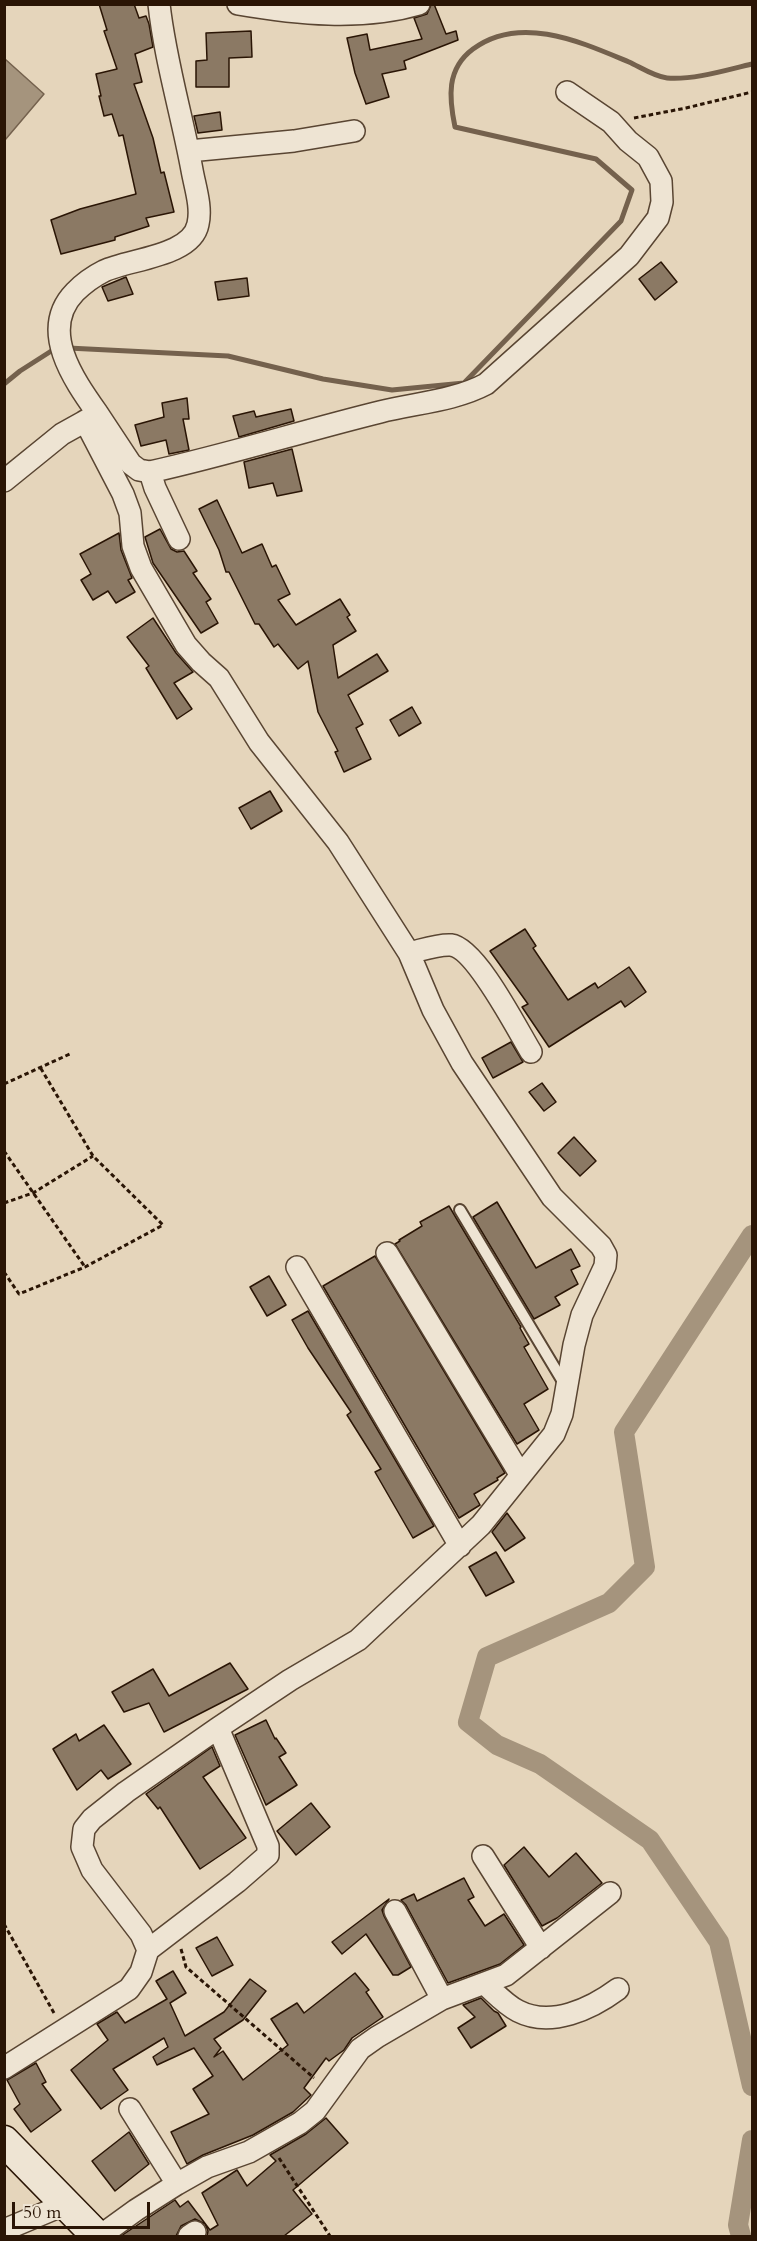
<!DOCTYPE html>
<html>
<head>
<meta charset="utf-8">
<style>
  body { margin:0 }
  #map { position:relative; width:757px; height:2241px; overflow:hidden; background:#e5d5bb; font-family:Cardo,serif }
  canvas { display:block }
  .frame { position:absolute; inset:0; border:6px solid #2a1505; pointer-events:none }
  .scale { position:absolute; left:12px; top:2202px; width:138px; height:27px; box-sizing:border-box; border:3px solid #2a1505; border-top:0; padding-left:8px; font-size:18px; line-height:21px; white-space:nowrap; color:#2a1505; -webkit-text-stroke:4px #eee4d3; paint-order:stroke }
</style>
</head>
<body>
<div id="map">
<canvas width="757" height="2241"></canvas>
<div class="frame"></div>
<div class="scale">50 m</div>
</div>
<script>
const g = document.querySelector('canvas').getContext('2d');
g.lineJoin = 'round';
function paint(path, color) { g.fillStyle = color; g.fill(path, 'evenodd'); }
function strokePath(path, color, width, dash) { g.strokeStyle = color; g.lineWidth = width; g.lineCap = dash ? 'butt' : 'round'; g.setLineDash(dash || []); g.stroke(path); }
const water = new Path2D(`
  M5 59 44 94 5 140Z`);
const stream = new Path2D(`
  M68 348 228 356 323 379 392 390 464 383 621 221 632 190 596 159 455 127C449 98 446 69 473 49 520 14 581 42 629 62 640 67 655 77 667 78 695 80 726 70 752 64
  M4 384 20 371 56 348`);
const canal = new Path2D(`
  M752 1235 624 1432 645 1567 609 1603 487 1657 468 1722 497 1745 540 1764 650 1840 719 1942 752 2086
  M741 2236 738 2225 752 2140`);
const building = new Path2D(`
  M99 4H134L139 18 146 16 149 24 153 47 135 54 142 82 134 84 153 138 161 173 164 172 174 212 146 218 149 226 115 237V240L61 254 51 220 80 209 136 194 123 135 119 136 112 114 104 116 99 96H101L96 74 117 69 104 31 107 30Z
  M434 4 446 34 456 31 458 40 404 61 406 69 382 74 389 97 366 104 355 73 347 38 367 34 370 50 422 39 414 18 427 14 431 5Z
  M251 31 252 57 229 58V87H196V61L207 60 206 33Z
  M220 112 222 130 198 133 194 116Z
  M661 262 677 282 655 300 639 279Z
  M126 277 133 294 108 301 102 287Z
  M247 278 249 296 218 300 215 282Z
  M187 398 189 419H183L189 450 169 454 166 440 141 446 135 425 164 417 162 403Z
  M291 409 294 421 239 437 233 416 254 411 256 417Z
  M292 449 302 491 277 496 273 483 249 488 244 462Z
  M217 500 242 553 262 544 272 567 276 565 290 594 278 600 296 625 340 599 350 615 347 617 356 631 333 645 338 678 377 654 388 671 348 695 363 724 356 728 371 759 344 772 335 752 338 751 318 712 308 661 298 669 278 644 274 647 259 624H255L229 572H226L219 550 199 509Z
  M160 529 171 549 177 552 184 551 197 571 193 573 211 599 206 602 218 623 201 633 153 563 145 537Z
  M119 533 121 550 132 578 128 580 135 592 116 603 108 591 93 600 81 580 91 574 80 554Z
  M153 618 176 653 193 672 174 683 192 709 177 719 146 668 149 666 127 637Z
  M412 707 421 723 399 736 390 720Z
  M270 791 282 811 251 829 239 808Z
  M525 929 536 946 533 948 568 1000 595 983 598 988 629 967 646 992 625 1007 621 1001 549 1047 522 1007 528 1004 490 951Z
  M511 1042 523 1062 493 1078 482 1058Z
  M542 1083 556 1102 544 1111 529 1092Z
  M574 1137 596 1161 580 1176 558 1153Z
  M497 1202 536 1268 571 1249 580 1266 571 1270 578 1284 555 1297 560 1305 534 1319 473 1217Z
  M449 1206 521 1327 520 1328 529 1344 524 1347 548 1389 524 1404 539 1430 517 1444 395 1244 400 1241 399 1240 422 1226 420 1222Z
  M375 1256 505 1473 497 1478 498 1480 474 1494 480 1505 459 1518 323 1286Z
  M269 1276 286 1305 267 1316 250 1287Z
  M308 1311 434 1526 413 1538 375 1472 381 1469 347 1415 351 1412 308 1348 292 1320Z
  M507 1513 525 1538 505 1551 492 1532Z
  M496 1552 514 1582 486 1596 469 1567Z
  M230 1663 248 1689 164 1732 149 1703 124 1712 112 1692 153 1669 169 1696Z
  M266 1720 275 1739 276 1738 286 1753 279 1757 297 1785 266 1805 235 1735Z
  M104 1725 131 1764 108 1779 101 1770 77 1790 53 1749 76 1734 79 1741Z
  M212 1747 220 1766 203 1777 246 1838 200 1869 160 1807 158 1809 146 1794Z
  M311 1803 330 1827 296 1855 277 1831Z
  M524 1847 549 1877 576 1853 602 1883 557 1918 542 1926 504 1865Z
  M464 1878 474 1897 468 1900 485 1926 504 1914 524 1945 500 1964 448 1983 406 1905 401 1900 414 1894 417 1901Z
  M389 1899 382 1910 384 1916 411 1967 398 1975H393L366 1934 342 1954 332 1942Z
  M217 1937 233 1965 212 1976 196 1948Z
  M173 1971 186 1993 170 2003 185 2036 224 2012 250 1979 266 1991 243 2020 214 2039 221 2048 214 2057 223 2051 243 2080 288 2045 271 2019 297 2003 304 2013 355 1973 369 1990 366 1992 383 2017 352 2038 344 2050 329 2061 326 2058 304 2088 311 2095 293 2112 253 2135 203 2155 187 2164 171 2132 209 2114 193 2089 213 2076 194 2048 157 2065 153 2057 168 2047 164 2038 113 2069 128 2090 101 2109 71 2070 108 2040 97 2024 117 2012 125 2023 167 1999 156 1981Z
  M481 1998 494 2011 498 2013 506 2026 471 2048 458 2028 475 2017 463 2005Z
  M36 2063 46 2082 42 2084 61 2110 31 2132 14 2109 20 2104 7 2080Z
  M326 2118 348 2143 293 2190 312 2214 284 2236H207L208 2231 205 2224 195 2219 181 2226 176 2236H121L175 2200 180 2207 188 2201 210 2230 218 2225 202 2193 237 2170 247 2186 276 2161 270 2155 306 2134Z
  M129 2132 149 2164 115 2191 92 2161Z`);
const path = new Path2D(`
  M634 118 686 108 752 92
  M4 1084 72 1053
  M4 1151 85 1267
  M4 1203 33 1193 93 1156
  M4 1272 19 1294 85 1267 163 1225 93 1156 40 1067
  M4 1924 54 2013
  M181 1949 186 1967 314 2078
  M279 2158 330 2236`);
const lane = new Path2D(`
  M460 1210 565 1385`);
const street = new Path2D(`
  M238 4C296 14 362 21 419 4
  M189 151 294 141 354 131
  M98 414C74 380 38 330 75 292 83 284 94 276 104 271 130 259 192 256 198 224 202 207 195 187 192 170 182 115 165 60 159 4
  M150 472 155 488 179 539
  M4 481 62 434 98 414 131 464 139 470 150 472C227 455 303 431 380 412 415 403 454 401 486 384L629 256 658 218 662 202 661 181 648 157 628 141 611 122 567 92
  M409 953C422 950 438 944 451 945 476 948 517 1029 531 1052
  M387 1253 520 1474
  M297 1267 460 1546
  M483 1856 541 1948
  M395 1911 442 1999
  M148 1950 237 1882 268 1855V1846L218 1728
  M485 1984C495 1993 506 2005 518 2011 551 2028 591 2009 618 1989
  M4 2068 129 1989 141 1972 148 1950 141 1934 92 1870 82 1847 84 1829 92 1819 126 1792 218 1728 290 1680 358 1640 481 1525 554 1434 562 1414 574 1345 582 1315 605 1266 606 1255 601 1246 552 1197 462 1063 433 1010 409 953 338 842 259 742 219 678 201 662 186 645 141 568 133 546 130 513 123 494 85 421
  M130 2109 177 2184
  M4 2230 66 2204
  M100 2236 136 2210 177 2184 207 2167 249 2152 300 2123 315 2111 360 2049 377 2037 442 1999 506 1975 610 1893
  M189 2236 195 2232`);
const secondary = new Path2D(`
  M4 2141 97 2236`);
paint(water, '#a5947d');
strokePath(water, '#74614d', 1.5);
strokePath(stream, '#74614d', 5);
strokePath(canal, '#a5947d', 20);
paint(building, '#8b7964');
strokePath(building, '#2a1505', 1.5);
strokePath(lane, '#594532', 14);
strokePath(street, '#594532', 24);
strokePath(secondary, '#2a1505', 33);
strokePath(path, '#2a1505', 3, [4.5, 3]);
strokePath(lane, '#eee4d3', 10);
strokePath(street, '#eee4d3', 21);
strokePath(secondary, '#eee4d3', 30);
</script>
</body>
</html>
